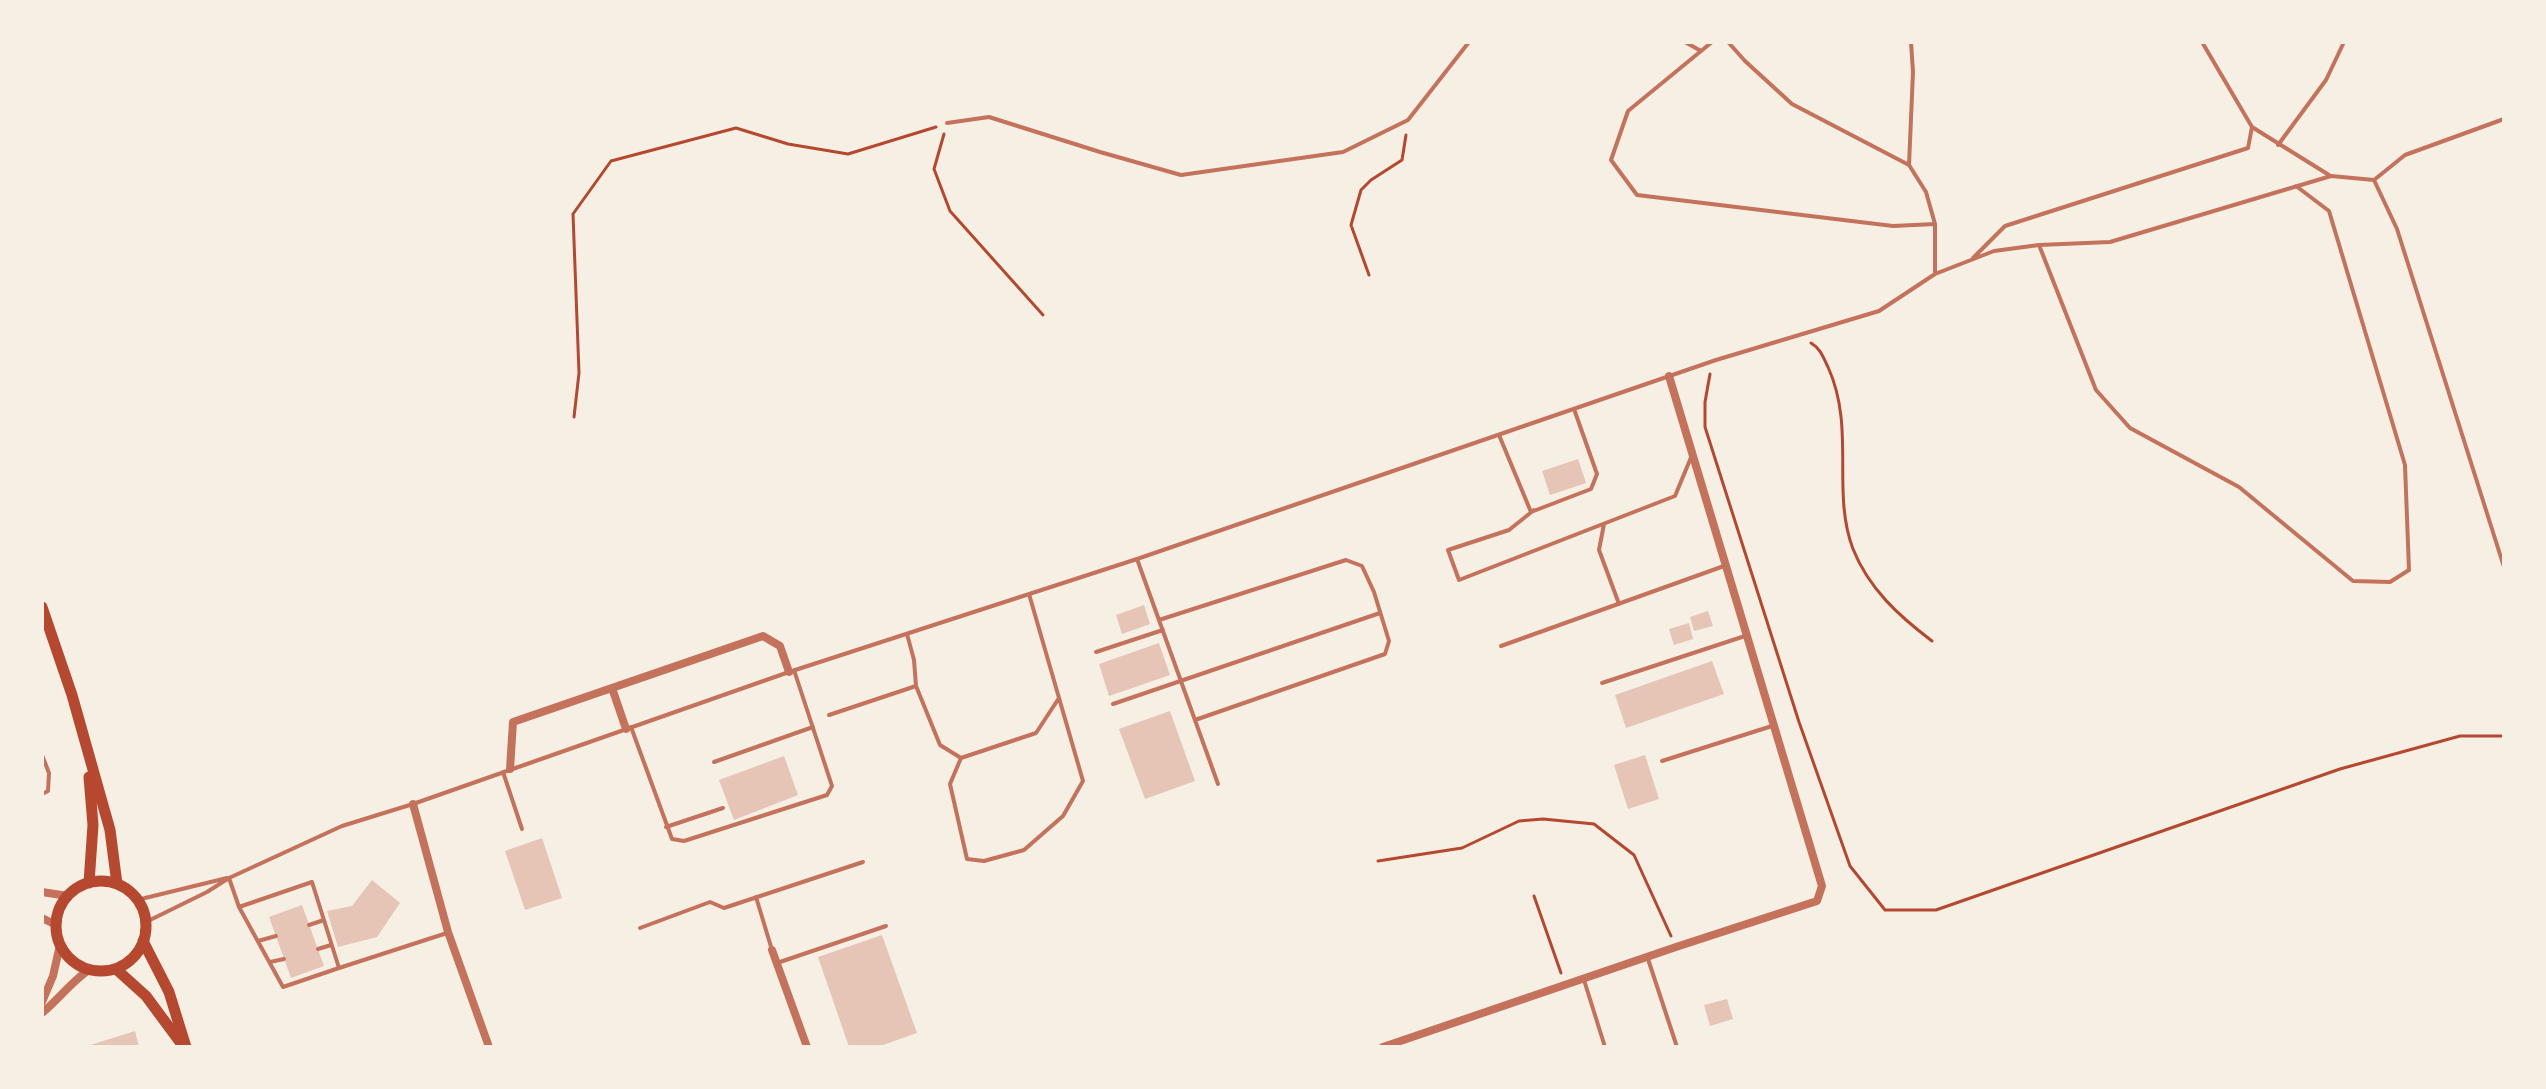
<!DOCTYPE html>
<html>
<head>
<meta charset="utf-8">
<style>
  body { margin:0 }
  #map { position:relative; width:2546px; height:1089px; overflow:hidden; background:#f6efe4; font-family:"Libre Baskerville",serif }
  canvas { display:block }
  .frame { position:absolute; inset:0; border:44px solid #f6efe4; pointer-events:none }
</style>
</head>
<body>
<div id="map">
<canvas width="2546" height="1089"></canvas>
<div class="frame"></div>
</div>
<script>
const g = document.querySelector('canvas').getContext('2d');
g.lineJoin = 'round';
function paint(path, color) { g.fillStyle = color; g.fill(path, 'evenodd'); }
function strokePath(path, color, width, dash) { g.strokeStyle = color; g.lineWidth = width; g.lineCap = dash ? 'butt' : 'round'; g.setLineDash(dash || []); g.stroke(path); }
const building = new Path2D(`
  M1578 459 1586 483 1550 495 1542 471Z
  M1144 605 1150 624 1122 634 1116 615Z
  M1708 611 1713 626 1694 631 1690 617Z
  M1689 623 1693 639 1674 645 1669 629Z
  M1159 643 1170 675 1109 696 1099 664Z
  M1712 661 1724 694 1626 728 1615 695Z
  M1170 711 1195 781 1145 799 1119 729Z
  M1645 755 1659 799 1628 809 1614 765Z
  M784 756 798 795 734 820 719 780Z
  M542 838 562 898 525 910 505 851Z
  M372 880 400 903 377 937 338 947 327 911 352 906Z
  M302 905 324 966 291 978 269 917Z
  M882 935 917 1033 877 1047H849L818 957Z
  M1727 999 1733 1019 1710 1026 1704 1005Z
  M135 1031 139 1047H87V1046Z`);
const path = new Path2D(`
  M944 134 934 169 950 211 1043 315
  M1369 275 1351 225 1361 190 1371 180 1402 160 1406 135
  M1811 343C1821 349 1823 357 1828 367 1856 429 1831 491 1853 549 1869 589 1899 616 1932 641
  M1710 374 1705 402V427L1799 722 1850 866 1885 910H1936L2340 769 2460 736H2504
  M574 417 579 373 573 214 611 161 736 128 788 144 848 154 936 127
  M1378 861 1462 848 1519 821 1543 819 1594 824 1634 855 1671 936
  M1534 896 1561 973`);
const service = new Path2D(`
  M1685 42 1701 51
  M1712 42 1628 111 1611 160 1637 195 1893 226 1935 224
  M1728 42 1745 61 1792 104 1909 165 1926 192 1935 224V274
  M2202 42 2252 127 2329 175
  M947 123 989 117 1100 152 1181 175 1343 152 1408 120 1469 42
  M2278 145 2326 80 2344 42
  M1909 165 1913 72 1911 42
  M2374 180 2397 229 2504 567
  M2039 245 2096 390 2130 428 2239 487 2353 581 2390 582 2409 570 2405 465 2329 211 2296 186
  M1973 258 2005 226 2248 148 2252 127
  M1499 435 1531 512 1591 489 1597 474 1574 409
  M1534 510 1509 530 1448 550 1459 580 1675 496 1692 455
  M1604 524 1599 550 1619 604
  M1137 559 1218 784
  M1159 620 1346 560 1362 566 1374 592 1389 641 1385 654 1195 720
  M1501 646 1724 566
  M1096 652 1163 630
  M1602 683 1745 636
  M916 686 940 745 961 758 1036 733 1059 698
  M1113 704 1380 613
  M829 715 916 686 914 660 907 634
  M631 727 672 839 684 841 827 795 832 786 794 670
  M42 755 49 773 48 791 42 794
  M961 758 950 784 967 859 984 861 1024 850 1063 816 1083 781 1029 594
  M1662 761 1772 726
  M714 762 813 727
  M503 772 522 829
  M666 827 723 808
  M229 878 239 907 283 987 339 968 312 882 239 907
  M756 897 772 950
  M137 900 227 878
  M146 922 207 892 229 878 342 826 413 804 789 672 1137 559 1716 360 1879 311 1935 274 1994 251 2039 245 2110 242 2331 176 2374 180 2405 155 2504 119
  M309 925 324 920
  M640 928 710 902 724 908 863 862
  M258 941 276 936
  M318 949 331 945
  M1648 959 1677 1047
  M270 962 284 959
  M777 963 886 926
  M339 968 447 933
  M1584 980 1605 1047`);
const minor = new Path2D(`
  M612 688 626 729
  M510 769 513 722 763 636 780 646 789 672
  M413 804 448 932 489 1047
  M42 892 68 896
  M42 918 56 925
  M772 950 807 1047
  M42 1002 53 976 60 945
  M42 1013C58 1000 73 980 89 970
  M1383 1047 1676 947 1817 901 1822 886 1669 376`);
const secondary = new Path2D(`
  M42 607 72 695 110 830 117 884
  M56 926a45 45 0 1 1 90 0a45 45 0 1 1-90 0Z
  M89 883 93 825 89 777
  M143 941 169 992 186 1047
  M116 969 146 996 183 1046`);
paint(building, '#e6c5b7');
strokePath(path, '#b5482f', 3);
strokePath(service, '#c5725c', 4);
strokePath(minor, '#c5725c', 8);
strokePath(secondary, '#b5482f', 11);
</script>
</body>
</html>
